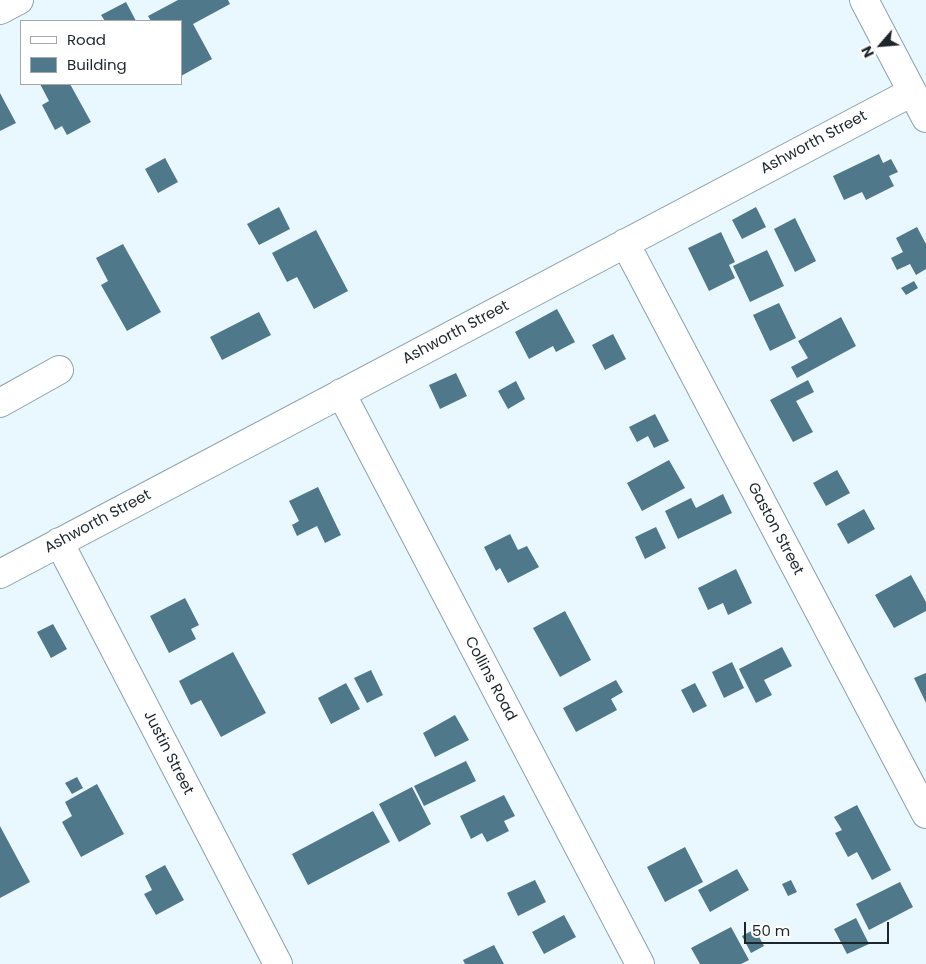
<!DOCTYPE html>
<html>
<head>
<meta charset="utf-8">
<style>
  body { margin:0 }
  #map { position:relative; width:926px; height:964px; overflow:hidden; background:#e9f7fe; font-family:Poppins,sans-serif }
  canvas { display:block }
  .legend { position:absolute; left:20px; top:20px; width:162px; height:65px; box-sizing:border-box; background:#fff; border:1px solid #a5a8aa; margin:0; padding:6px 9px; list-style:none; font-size:15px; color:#1d262a }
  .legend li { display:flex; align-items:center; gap:10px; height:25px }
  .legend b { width:25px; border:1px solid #a5a8aa }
  .north { position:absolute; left:856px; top:20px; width:50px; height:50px; -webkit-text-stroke:4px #fff; paint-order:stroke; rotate:243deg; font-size:14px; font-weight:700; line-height:20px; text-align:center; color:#1d262a }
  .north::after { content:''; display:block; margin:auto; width:18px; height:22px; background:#1d262a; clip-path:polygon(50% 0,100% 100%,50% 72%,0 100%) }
  .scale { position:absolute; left:744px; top:922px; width:145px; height:22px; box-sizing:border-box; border:2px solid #1d262a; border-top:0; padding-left:6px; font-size:15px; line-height:18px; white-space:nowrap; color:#1d262a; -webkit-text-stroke:4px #fff; paint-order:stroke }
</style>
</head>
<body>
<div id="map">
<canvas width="926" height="964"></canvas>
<ul class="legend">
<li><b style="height:6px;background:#fff"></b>Road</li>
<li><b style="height:14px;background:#4f788b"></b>Building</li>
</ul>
<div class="north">N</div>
<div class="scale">50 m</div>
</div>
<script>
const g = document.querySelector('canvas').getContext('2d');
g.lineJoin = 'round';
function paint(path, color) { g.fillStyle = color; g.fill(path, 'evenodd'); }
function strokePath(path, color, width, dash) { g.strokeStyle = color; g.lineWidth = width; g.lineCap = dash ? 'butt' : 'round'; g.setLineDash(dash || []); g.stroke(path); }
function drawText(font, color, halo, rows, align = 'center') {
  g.font = font + ' Poppins,sans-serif'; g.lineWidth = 5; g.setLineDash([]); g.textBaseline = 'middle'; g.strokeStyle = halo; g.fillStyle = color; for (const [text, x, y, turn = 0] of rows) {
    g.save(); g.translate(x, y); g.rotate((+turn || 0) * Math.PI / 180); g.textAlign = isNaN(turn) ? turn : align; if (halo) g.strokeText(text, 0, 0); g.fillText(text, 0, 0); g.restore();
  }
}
const building = new Path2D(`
  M178 0H228L230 4 193 24 212 59 181 76V21H151L148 16Z
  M126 2 136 21H105L101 15Z
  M40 84H70L91 122 67 135 62 126 55 130 42 105 49 101Z
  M0 93 16 123 0 131Z
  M879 154 883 163 891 159 898 172 889 176 894 186 866 200 862 192 844 200 833 176Z
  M165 158 178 182 158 193 145 169Z
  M279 207 290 229 259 245 247 224Z
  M756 207 766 227 742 239 732 220Z
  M795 218 816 261 795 272 774 229Z
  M917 227 926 244V269L916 275 910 264 897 270 891 258 903 252 896 238Z
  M316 230 348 291 314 309 297 277 287 282 272 253Z
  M721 232 735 262 729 265 735 278 709 291 688 248Z
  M123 244 161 312 127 331 101 285 108 281 96 258Z
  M767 250 784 286 750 302 733 266Z
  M914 281 918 288 906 295 901 288Z
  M779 303 796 338 770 351 753 315Z
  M557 309 575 342 556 352 553 346 529 359 515 332Z
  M259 312 271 335 222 360 210 337Z
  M841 317 856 346 797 378 791 367 808 358 798 341Z
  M613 334 626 359 605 370 592 345Z
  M456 373 467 396 440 409 429 385Z
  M808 380 814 392 796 401 813 432 793 442 770 400Z
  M516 381 525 399 508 409 498 391Z
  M655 414 669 441 654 448 648 436 637 442 629 427Z
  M669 460 685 488 642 511 627 483Z
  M837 470 850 493 826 506 813 483Z
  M318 487 341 535 325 543 317 526 297 536 292 525 299 521 289 501Z
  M723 494 732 513 678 539 665 511 691 498 696 508Z
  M864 509 875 529 848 544 837 524Z
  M656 527 666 548 645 559 635 537Z
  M510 534 518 550 527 546 539 567 508 583 500 568 496 571 484 547Z
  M736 569 752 603 728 615 723 603 708 610 698 588Z
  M911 575 926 602V611L894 628 875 595Z
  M185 598 199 625 191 629 196 639 169 653 150 616Z
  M565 611 591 660 560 677 533 628Z
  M53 624 67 649 51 658 37 632Z
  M782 647 792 666 764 680 772 695 756 703 739 669Z
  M233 652 266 713 221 737 201 700 191 705 179 681Z
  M732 662 744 688 724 698 712 672Z
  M371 670 383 695 367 703 354 678Z
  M926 673V703L914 678Z
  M616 680 623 692 611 699 617 710 576 732 563 708Z
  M346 683 360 709 331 724 318 698Z
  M695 683 707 706 693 713 681 690Z
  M455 715 469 740 435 757 423 733Z
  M466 761 476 781 424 806 414 786Z
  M77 777 83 788 72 794 65 783Z
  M97 784 124 834 81 857 62 822 72 816 65 802Z
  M412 787 431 824 399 842 379 804Z
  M504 795 515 816 504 821 509 831 487 842 482 833 471 839 460 816Z
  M857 805 891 870 872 880 857 852 848 857 835 833 842 830 834 817Z
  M373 811 390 842 308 885 292 854Z
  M0 826 30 882 0 898Z
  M685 847 703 882 665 902 647 867Z
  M165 865 184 900 156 915 144 894 152 890 145 876Z
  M737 869 749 890 710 912 698 890Z
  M535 880 546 902 518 916 507 893Z
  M791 880 797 892 788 896 782 884Z
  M900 882 913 907 869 930 856 904Z
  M564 915 576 937 544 954 532 932Z
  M856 918 869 944 847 954 834 929Z
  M731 927 749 960 741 964H700L691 948Z
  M755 929 764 946 751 953 742 936Z
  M494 945 504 964H465L463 960Z`);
const minor = new Path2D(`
  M864 0 926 118
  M625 243 926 814
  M341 393 640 964
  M0 403 59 370
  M59 542 278 964
  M0 574 912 92`);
const major = new Path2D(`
  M0 10 19 0`);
const streetNames = [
  ["Ashworth Street",814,143,-28],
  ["Ashworth Street",456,333,-28],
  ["Ashworth Street",98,522,-28],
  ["Gaston Street",775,529,62],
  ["Collins Road",490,679,62],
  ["Justin Street",168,753,63]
];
paint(building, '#4f788b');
strokePath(minor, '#8ba1ac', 30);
strokePath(major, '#8ba1ac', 30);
strokePath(minor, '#fff', 28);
strokePath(major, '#fff', 28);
drawText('15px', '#1d262a', '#fff', streetNames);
</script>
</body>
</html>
